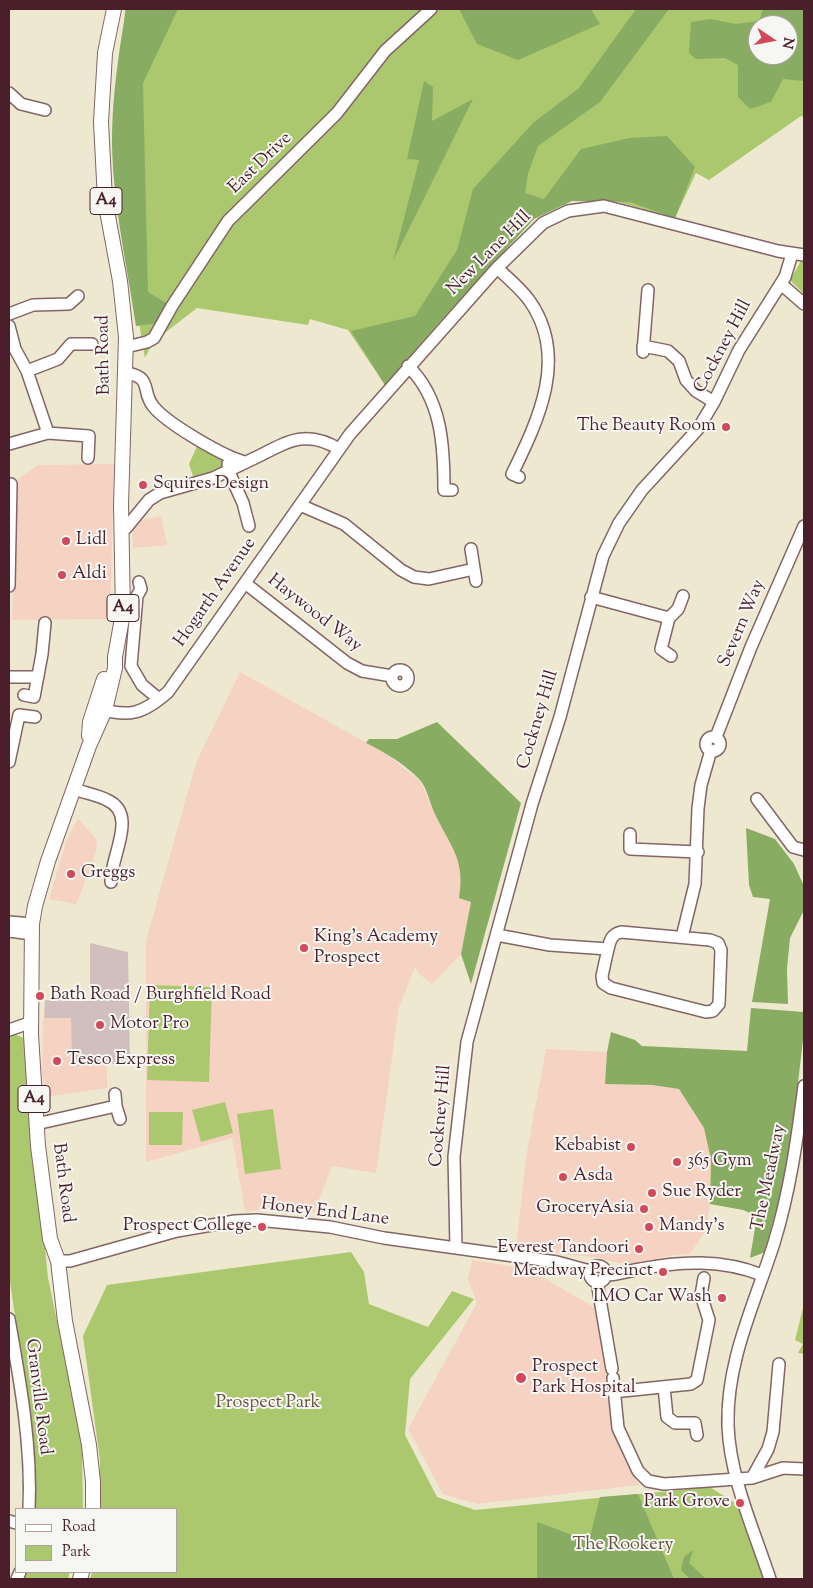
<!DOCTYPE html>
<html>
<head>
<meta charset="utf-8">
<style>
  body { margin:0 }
  #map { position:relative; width:813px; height:1588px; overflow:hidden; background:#eee8d1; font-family:"Sorts Mill Goudy",serif }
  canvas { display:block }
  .frame { position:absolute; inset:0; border:10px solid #4a1f2b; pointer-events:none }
  .legend { position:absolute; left:15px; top:1508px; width:162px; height:65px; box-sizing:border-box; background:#f6f6f2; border:1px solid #b1a0a2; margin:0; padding:6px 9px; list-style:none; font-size:15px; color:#4a1f2b }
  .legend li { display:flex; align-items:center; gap:10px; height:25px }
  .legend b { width:25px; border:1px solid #b1a0a2 }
  .north { position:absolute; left:748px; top:15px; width:50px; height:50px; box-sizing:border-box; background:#f6f6f2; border:1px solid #b1a0a2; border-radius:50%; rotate:102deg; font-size:14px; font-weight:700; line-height:20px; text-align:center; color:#4a1f2b }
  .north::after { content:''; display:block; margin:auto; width:18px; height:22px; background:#d1495b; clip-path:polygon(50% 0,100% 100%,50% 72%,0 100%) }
</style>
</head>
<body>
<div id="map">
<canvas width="813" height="1588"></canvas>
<div class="frame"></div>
<ul class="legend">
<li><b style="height:6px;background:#fff"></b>Road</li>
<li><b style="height:14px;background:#abc86f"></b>Park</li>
</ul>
<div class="north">N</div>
</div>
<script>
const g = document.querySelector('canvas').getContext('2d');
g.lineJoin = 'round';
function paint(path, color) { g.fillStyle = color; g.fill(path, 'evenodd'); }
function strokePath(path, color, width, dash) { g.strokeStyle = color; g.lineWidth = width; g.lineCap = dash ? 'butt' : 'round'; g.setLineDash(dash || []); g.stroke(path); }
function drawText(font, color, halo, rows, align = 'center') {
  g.font = font + ' "Sorts Mill Goudy",serif'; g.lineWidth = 4; g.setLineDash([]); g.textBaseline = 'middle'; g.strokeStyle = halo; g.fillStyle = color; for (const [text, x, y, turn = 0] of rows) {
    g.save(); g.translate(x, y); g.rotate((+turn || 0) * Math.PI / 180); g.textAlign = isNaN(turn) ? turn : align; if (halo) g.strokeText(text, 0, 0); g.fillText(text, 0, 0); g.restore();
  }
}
const built = new Path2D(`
  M114 464 110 619 12 620 15 481 38 465Z
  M161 516 167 545 133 548 132 522Z
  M240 672 388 755 421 782 440 825 453 844 463 879 459 898 472 901 461 954 432 984 419 974 415 967 399 1007 376 1173 332 1166 314 1212 273 1209 245 1211 232 1138 146 1162V941L196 763Z
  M78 818 97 840 96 851 89 872 76 904 49 899 66 842Z
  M43 1018H71L72 1066 107 1065V1088L45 1097 42 1074Z
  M546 1049 607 1052 605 1084 652 1085 679 1089 704 1128 711 1160 710 1204 705 1232 690 1254 674 1255 637 1263H619L592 1257 516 1249 526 1158Z
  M472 1260 529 1269 600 1311 607 1394 625 1458 639 1485 477 1504 443 1494 408 1429 477 1303 468 1279Z`);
const industrial = new Path2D(`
  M90 943 128 952 130 1063 72 1066 71 1018H44L45 1000 90 1001Z`);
const green = new Path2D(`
  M125 9H804V117L801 116 709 180 696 173 675 218 615 201 571 200 534 216 385 385 348 330 310 319 308 325 197 308 153 342 145 358 116 187ZM758 25H788V55H758Z
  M801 261H804V294L790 280Z
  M199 442 222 456 225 470 194 479 189 464Z
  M150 985 212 987 209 1082 147 1080Z
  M11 1033 24 1038 48 1278 76 1411 82 1449 83 1509H34L26 1391 9 1275V1034Z
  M225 1102 233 1133 201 1142 192 1110Z
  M273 1109 281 1169 245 1174 237 1114Z
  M149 1112H183L182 1145H149Z
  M351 1252 364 1272 369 1304 428 1327 452 1291 474 1299 410 1379 405 1435 437 1497 475 1510 710 1487 741 1507 765 1579H90L92 1572H176V1509H100V1460L83 1336 107 1285Z
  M804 1304V1354L798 1353 803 1344 795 1340Z
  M24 1572H70L68 1579H21Z`);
const forest = new Path2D(`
  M126 9H178L143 83 148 292 166 303 158 323 136 326C127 265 111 195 112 133 113 91 119 51 126 9Z
  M459 9H591L600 24 518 60 477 44Z
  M636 9H669L600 102 538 146 528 174 525 193 544 199 581 149 630 138 667 136 695 167 675 218 630 202 572 201 534 219 439 322 385 385 351 331 415 316 457 250 473 189 533 123 579 88Z
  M763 9H804V81L783 79 771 102 750 109 738 97V65L725 58 696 59 689 53 691 22 710 19 736 24 759 21ZM758 25H788V55H758Z
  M424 81 433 87 432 121 473 99 393 261 419 160 407 159Z
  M437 722 521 803 471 984 461 954 471 902 459 898C466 858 449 845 434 812 430 803 427 788 420 780 405 764 386 753 366 743L369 739H397Z
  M746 828 775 839 794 864 804 886V910L790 938 787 969 788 1004 752 1002 770 899 753 897 749 885Z
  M751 1008 804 1012V1031L789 1161 765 1252 750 1258 757 1216 743 1210 710 1204 711 1160 704 1128 679 1089 652 1085 605 1084 607 1052 611 1032 635 1040 642 1046 747 1051Z
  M638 1494 674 1579H537V1522L589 1541 600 1497Z
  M693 1550 689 1563 706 1579H690L681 1570 684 1557Z`);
const minor = new Path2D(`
  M9 93 21 104 45 110
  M497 268C508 278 520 288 529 300 569 356 539 419 512 474L519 477
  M781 284 804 304
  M9 314 33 305 69 304 78 296
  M9 326 15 349 27 371 48 433
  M643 346 668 351 679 361 686 380 696 391 714 402
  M126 347 147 342 154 338 172 306 228 221 337 113 385 51 431 9
  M643 352 648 290
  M408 366C442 399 444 446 444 490H452
  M27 371 58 359 71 344H92
  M126 373C153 377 141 391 153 406 166 423 224 457 245 462
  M9 444 48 433 89 436 88 458
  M261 455C290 440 308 430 339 449
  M228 464 229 472 243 503 249 526
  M300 505 344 524 401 570 414 577 429 579 474 569
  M121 531 126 528 149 500 160 493 213 478 259 456
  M471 549 476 581
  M139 582 141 589 137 596 131 666 142 685 159 699
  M245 583 347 663 362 671 392 676
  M9 586 11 484
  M591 597 669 618 678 609 683 596
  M669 618 661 649 671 656
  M392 678a8 8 0 1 1 16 0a8 8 0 1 1-16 0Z
  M9 677H38
  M24 695 34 697 42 654 45 623
  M97 708C129 718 143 714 168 692L350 434 497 268 543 223 568 211 604 206 778 251 804 255
  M706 744a7 7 0 1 1 14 0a7 7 0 1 1-14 0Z
  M716 737 751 647 804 526
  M9 762 19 715 35 717
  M74 789C85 793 97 795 107 800 139 814 110 857 111 882
  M757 799 793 847 804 850
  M630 834V849L698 852
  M9 922 32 924
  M9 931 32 934
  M497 935 550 945 608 949C610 940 612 934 621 932L710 940 718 943 721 950 719 1004 713 1011 706 1012 611 988 603 983 602 976 608 949
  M682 937 695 884 698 808 701 785 711 750
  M9 1030 32 1022
  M115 1094 116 1106
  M36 1124 116 1106 120 1119
  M456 1247 454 1157 467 1042 532 804 560 717 603 556 619 523 642 490 698 429 714 402 739 350 785 277 792 254
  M58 1261H70L177 1231 235 1221 257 1220 330 1227 384 1238 557 1262 590 1271
  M590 1274a8 8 0 1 1 16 0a8 8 0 1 1-16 0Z
  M606 1275C617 1275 628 1271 640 1269 681 1261 722 1259 762 1275
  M597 1282 612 1369
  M9 1319C20 1381 32 1446 29 1509
  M613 1378 618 1428 638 1471 648 1481 664 1484 752 1478 783 1468 804 1469
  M664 1387 667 1417 675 1423H695L697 1435
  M613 1392 691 1384 697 1380 709 1320 701 1295 704 1278
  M752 1478 768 1449 773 1432 779 1364
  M9 1521 16 1523
  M17 1579 20 1572
  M770 1579C754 1530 730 1478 728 1426 726 1361 755 1303 774 1243 790 1191 797 1140 804 1086`);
const major = new Path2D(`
  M89 736 90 722 104 679
  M93 1509V1482L89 1445 65 1321 58 1261 50 1239 38 1146 31 1035 32 924 35 906 48 861 89 746 105 710 115 668V657L123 613 121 505 126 337 120 281 105 200 101 122 105 53 114 9
  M80 1579 82 1572`);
const markers = [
  [726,427,5,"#d1495b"],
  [143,485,5,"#d1495b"],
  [66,541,5,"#d1495b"],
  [62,575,5,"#d1495b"],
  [71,874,5,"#d1495b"],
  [304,948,5,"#d1495b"],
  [40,996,5,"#d1495b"],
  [100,1025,5,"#d1495b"],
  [57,1061,5,"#d1495b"],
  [631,1147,5,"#d1495b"],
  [677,1162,5,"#d1495b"],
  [563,1177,5,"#d1495b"],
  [652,1193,5,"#d1495b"],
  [644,1209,5,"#d1495b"],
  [262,1227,5,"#d1495b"],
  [649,1227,5,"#d1495b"],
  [639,1249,5,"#d1495b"],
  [663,1272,5,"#d1495b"],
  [722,1298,5,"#d1495b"],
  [521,1378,6,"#d1495b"],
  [740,1503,5,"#d1495b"]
];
const shields = [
  [106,201,32],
  [123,608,32],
  [34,1099,32]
];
const shieldNames = [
  ["A4",106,201],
  ["A4",123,608],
  ["A4",34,1099]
];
const streetNames = [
  ["East Drive",261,164,-44],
  ["New Lane Hill",490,254,-45],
  ["Cockney Hill",724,347,-62],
  ["Bath Road",105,355,-91],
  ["Hogarth Avenue",216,593,-55],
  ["Haywood Way",314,614,38],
  ["Severn Way",743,624,-67],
  ["Cockney Hill",539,720,-73],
  ["Cockney Hill",442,1116,-85],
  ["The Meadway",770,1178,-78],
  ["Bath Road",62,1183,83],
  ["Honey End Lane",325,1213,7],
  ["Granville Road",37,1397,83]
];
const poiNames = [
  ["The Beauty Room",716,427,"right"],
  ["Squires Design",153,485],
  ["Lidl",76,541],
  ["Aldi",72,575],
  ["Greggs",81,874],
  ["King's Academy",314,938],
  ["Prospect",314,959],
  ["Bath Road / Burghfield Road",50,996],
  ["Motor Pro",110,1025],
  ["Tesco Express",67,1061],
  ["Kebabist",621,1147,"right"],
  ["365 Gym",687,1162],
  ["Asda",573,1177],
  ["Sue Ryder",662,1193],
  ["GroceryAsia",634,1209,"right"],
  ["Prospect College",252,1227,"right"],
  ["Mandy’s",659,1227],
  ["Everest Tandoori",629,1249,"right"],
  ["Meadway Precinct",653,1272,"right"],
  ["IMO Car Wash",712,1298,"right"],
  ["Prospect",532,1368],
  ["Park Hospital",532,1389],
  ["Park Grove",730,1503,"right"]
];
const parkNames = [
  ["Prospect Park",268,1404],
  ["The Rookery",623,1546]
];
paint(built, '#f5d2c2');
paint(industrial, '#d1bfbd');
paint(green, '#abc86f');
paint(forest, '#88ac62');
strokePath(minor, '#836565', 14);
strokePath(major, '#836565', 16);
strokePath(minor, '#fff', 11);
strokePath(major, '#fff', 14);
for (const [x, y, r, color] of markers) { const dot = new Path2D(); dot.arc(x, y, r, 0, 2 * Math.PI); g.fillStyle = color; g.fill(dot); strokePath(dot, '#f6f6f2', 2); }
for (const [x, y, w] of shields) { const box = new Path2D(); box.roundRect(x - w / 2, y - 13.5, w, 27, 4); g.fillStyle = '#f6f6f2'; g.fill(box); strokePath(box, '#4a1f2b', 1); }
drawText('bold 16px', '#4a1f2b', null, shieldNames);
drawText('18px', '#4a1f2b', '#f6f6f2', streetNames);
drawText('18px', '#4a1f2b', '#f6f6f2', poiNames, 'left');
drawText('18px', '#67523f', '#f6f6f2', parkNames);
</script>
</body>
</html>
